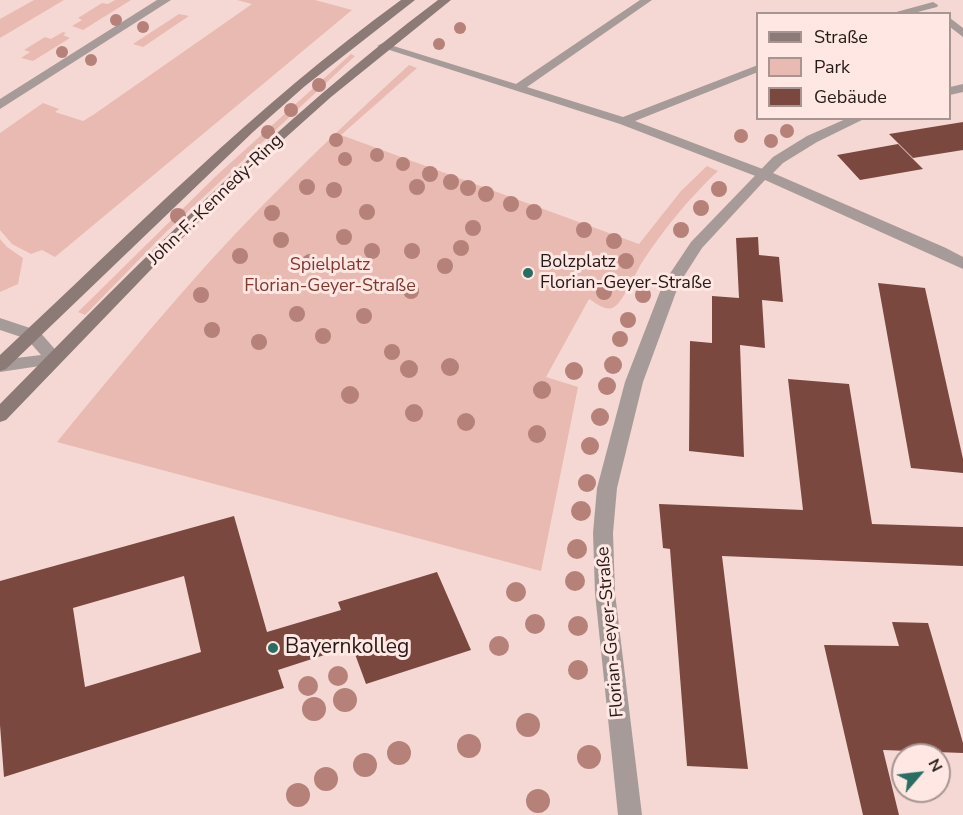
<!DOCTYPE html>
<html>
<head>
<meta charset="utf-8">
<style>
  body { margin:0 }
  #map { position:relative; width:963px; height:815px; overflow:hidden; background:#f5d8d3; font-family:"Nunito Sans",sans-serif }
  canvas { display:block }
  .legend { position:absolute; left:756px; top:12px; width:195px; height:108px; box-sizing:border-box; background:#ffe7e3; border:2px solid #a79592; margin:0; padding:8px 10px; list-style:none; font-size:18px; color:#241a18 }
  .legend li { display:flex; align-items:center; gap:12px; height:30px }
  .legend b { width:30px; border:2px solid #a79592 }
  .north { position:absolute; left:891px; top:743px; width:60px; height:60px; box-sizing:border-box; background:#ffe7e3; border:2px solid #a79592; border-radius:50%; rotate:62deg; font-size:16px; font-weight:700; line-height:24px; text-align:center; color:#241a18 }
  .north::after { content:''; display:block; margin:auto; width:21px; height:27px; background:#296e63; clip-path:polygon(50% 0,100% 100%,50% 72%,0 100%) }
</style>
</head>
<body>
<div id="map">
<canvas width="963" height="815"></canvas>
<ul class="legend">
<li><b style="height:8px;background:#8b7a76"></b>Straße</li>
<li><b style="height:16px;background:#e9bab1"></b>Park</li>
<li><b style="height:16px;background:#7b4840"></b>Gebäude</li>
</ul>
<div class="north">N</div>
</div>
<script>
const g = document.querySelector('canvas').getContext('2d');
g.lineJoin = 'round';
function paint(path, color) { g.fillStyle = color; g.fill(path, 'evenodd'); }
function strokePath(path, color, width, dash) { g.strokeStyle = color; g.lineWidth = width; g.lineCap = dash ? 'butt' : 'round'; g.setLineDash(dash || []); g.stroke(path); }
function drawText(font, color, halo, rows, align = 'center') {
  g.font = font + ' "Nunito Sans",sans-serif'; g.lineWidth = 6; g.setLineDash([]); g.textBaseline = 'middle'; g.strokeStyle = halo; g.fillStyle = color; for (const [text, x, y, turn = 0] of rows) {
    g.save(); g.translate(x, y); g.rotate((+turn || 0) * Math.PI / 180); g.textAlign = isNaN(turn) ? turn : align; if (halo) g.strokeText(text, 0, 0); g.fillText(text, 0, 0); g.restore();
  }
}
const green = new Path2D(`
  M34 0H64L0 38V19Z
  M115 0H131L83 30 72 26 82 20 78 18 102 3 108 4Z
  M237 0H315L352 10 55 257 42 250 31 254 12 244 0 230V133L43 103 59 109 55 112 83 121 93 115 252 4Z
  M179 14 189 16 143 47 133 44Z
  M63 32 66 33 63 35 70 38 33 61 21 58 30 52 24 50 45 37 51 39Z
  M351 54 355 56 166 232 85 315 78 312 216 176Z
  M409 65 417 68 341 135 639 244 681 191 707 166 718 171C689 198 663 230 641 264 635 274 623 302 614 307 606 312 596 303 589 299L546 377 578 387 541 571 57 442C97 393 138 343 180 295 251 213 329 138 409 65Z
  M0 239 7 247 23 258 18 284 0 292Z`);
const building = new Path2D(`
  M963 122V150L913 158 889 134Z
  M898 144 923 169 860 180 837 155Z
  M758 237 759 255 779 257 783 302 762 300 765 348 740 345 744 457 689 451 690 341 712 343V296L739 298 736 238Z
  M878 283 925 288 963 459V473L911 468Z
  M788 379 849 384 872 524 963 527V566L722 556 748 769 687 766 670 549 663 548 659 504 803 510Z
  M234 516 267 632 341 610 338 602 437 572 471 650 366 684 352 646 278 670 284 688 4 777 0 725V581ZM184 576 201 652 85 687 73 608Z
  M892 622 928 623 963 743V753L883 750 899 815H863L824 645 899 646Z`);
const lane = new Path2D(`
  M640 0H652L527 87 623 117 758 65V72L635 121 768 171 770 174 768 177H758L620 124 377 46 383 43 387 44 516 84Z
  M933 2 938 5 937 7 910 14H889Z
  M950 18 963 28V37L950 27Z`);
const street = new Path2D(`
  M157 0H171L0 109V99Z
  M963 84V92L950 95V87Z
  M848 118H866L817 142 783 163 773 173 946 248 963 257V269L765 180 702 248 679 284 643 382 617 488 613 533 615 593 642 815H618L595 593 593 533 597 488 625 382 663 284 691 242 773 157 807 136Z
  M0 318 39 331 60 355 63 359 60 363 0 372V360L41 355 27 339 0 330Z`);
const secondary = new Path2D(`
  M401 0H415L305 86 253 132 6 369 0 371V355C131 233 256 105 401 0Z
  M438 0H451L331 97 274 148 165 255 6 420 0 422V404C140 262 278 120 438 0Z`);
const trees = [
  [116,20,6],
  [143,27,6],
  [460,28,6],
  [439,44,6],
  [62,52,6],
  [91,60,6],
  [319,85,7],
  [291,110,7],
  [787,131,7],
  [268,132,7],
  [741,136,7],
  [336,140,7],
  [771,141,7],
  [377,155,7],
  [345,159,7],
  [403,164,7],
  [430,174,8],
  [451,182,8],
  [307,187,8],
  [417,187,8],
  [468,188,8],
  [719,189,8],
  [334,190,8],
  [486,194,8],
  [511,204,8],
  [701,208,8],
  [367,212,8],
  [534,212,8],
  [272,213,8],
  [178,216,8],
  [473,228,8],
  [584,230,8],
  [681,230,8],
  [344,237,8],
  [281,240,8],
  [614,241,8],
  [461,248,8],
  [372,251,8],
  [412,251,8],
  [240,256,8],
  [626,261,8],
  [310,262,8],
  [445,266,8],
  [411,291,8],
  [604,292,8],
  [201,295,8],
  [643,295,8],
  [297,314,8],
  [364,316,8],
  [628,320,8],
  [212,330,8],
  [323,336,8],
  [620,339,8],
  [259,342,8],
  [392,352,8],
  [613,365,9],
  [450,367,9],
  [409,369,9],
  [574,371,9],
  [607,386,9],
  [542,390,9],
  [350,395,9],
  [414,413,9],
  [600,417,9],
  [466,422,9],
  [537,434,9],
  [590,446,9],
  [587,483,9],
  [581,511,10],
  [577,549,10],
  [575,581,10],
  [516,592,10],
  [535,624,10],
  [578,626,10],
  [499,646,10],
  [578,670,10],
  [338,676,10],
  [308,686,10],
  [345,700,12],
  [314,709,12],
  [528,725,12],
  [469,746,12],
  [399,753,12],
  [589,757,12],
  [365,765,12],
  [326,779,12],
  [298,795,12],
  [538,801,12]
];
const markers = [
  [528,273,6,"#296e63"],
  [273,648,6,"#296e63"]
];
const streetNames = [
  ["John-F.-Kennedy-Ring",216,200,-44],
  ["Florian-Geyer-Straße",611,632,-95]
];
const poiNames = [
  ["Bolzplatz",540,263],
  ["Florian-Geyer-Straße",540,284]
];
const parkNames = [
  ["Spielplatz",330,266],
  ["Florian-Geyer-Straße",330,287]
];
const nearPoinames = [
  ["Bayernkolleg",285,648]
];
paint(green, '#e9bab1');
paint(building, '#7b4840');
paint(lane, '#a79b99');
paint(street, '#a79b99');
paint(secondary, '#8b7a76');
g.fillStyle = '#b58179';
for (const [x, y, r] of trees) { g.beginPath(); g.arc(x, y, r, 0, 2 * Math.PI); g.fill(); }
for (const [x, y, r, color] of markers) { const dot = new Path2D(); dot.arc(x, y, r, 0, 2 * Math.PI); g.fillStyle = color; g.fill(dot); strokePath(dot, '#ffe7e3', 2); }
drawText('18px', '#241a18', '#ffe7e3', streetNames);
drawText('18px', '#241a18', '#ffe7e3', poiNames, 'left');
drawText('18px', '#81392f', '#ffe7e3', parkNames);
drawText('21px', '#241a18', '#ffe7e3', nearPoinames, 'left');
</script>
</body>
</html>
